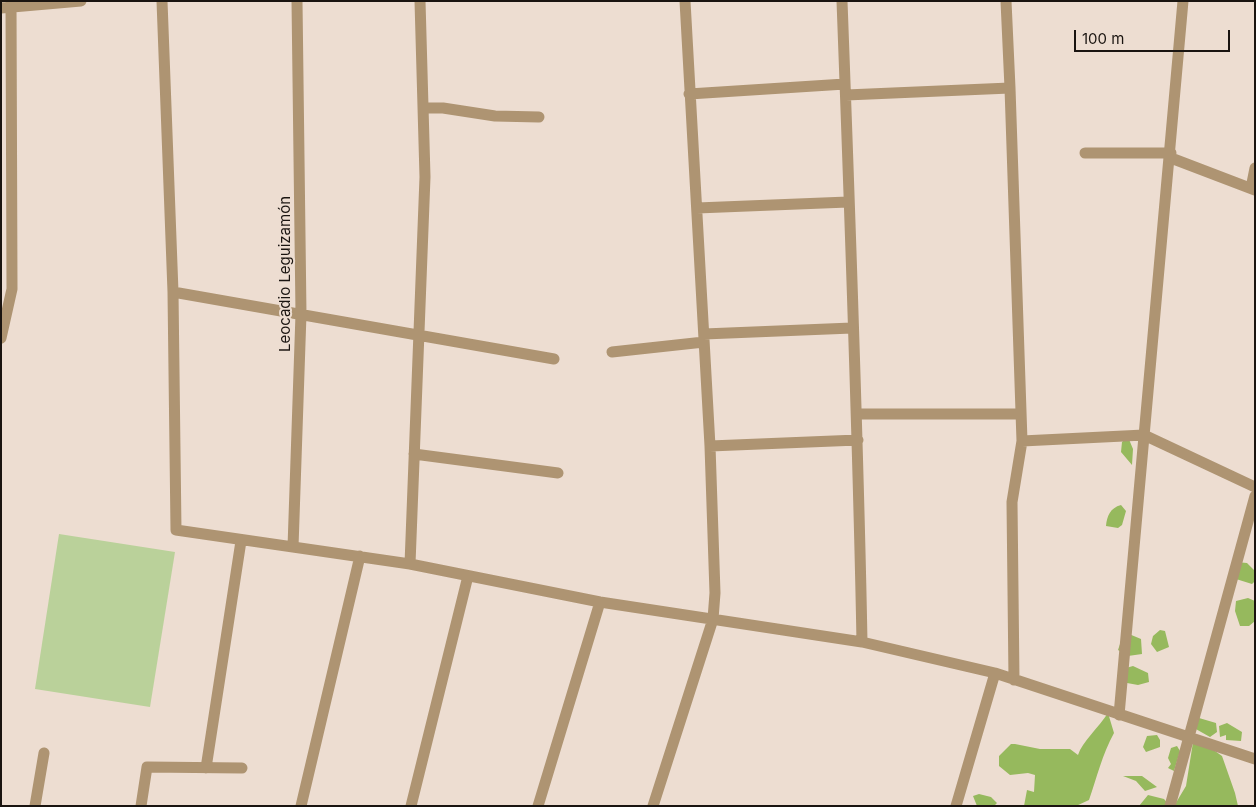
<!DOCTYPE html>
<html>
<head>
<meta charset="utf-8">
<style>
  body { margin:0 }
  #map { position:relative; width:1256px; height:807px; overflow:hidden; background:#edddd1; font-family:Inter,sans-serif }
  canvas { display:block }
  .frame { position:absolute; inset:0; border:2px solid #1a1410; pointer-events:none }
  .scale { position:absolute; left:1074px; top:30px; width:156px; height:22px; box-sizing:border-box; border:2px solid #1a1410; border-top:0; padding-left:6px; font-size:15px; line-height:18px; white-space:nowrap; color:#1a1410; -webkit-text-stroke:4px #edddd1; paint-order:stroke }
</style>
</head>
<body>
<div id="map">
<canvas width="1256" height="807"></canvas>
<div class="frame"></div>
<div class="scale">100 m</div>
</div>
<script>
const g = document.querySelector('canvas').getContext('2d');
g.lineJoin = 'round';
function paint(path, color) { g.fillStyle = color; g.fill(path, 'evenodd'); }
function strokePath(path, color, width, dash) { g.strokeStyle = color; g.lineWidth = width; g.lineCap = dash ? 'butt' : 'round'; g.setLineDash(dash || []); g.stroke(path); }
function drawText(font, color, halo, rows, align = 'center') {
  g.font = font + ' Inter,sans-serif'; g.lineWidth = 4; g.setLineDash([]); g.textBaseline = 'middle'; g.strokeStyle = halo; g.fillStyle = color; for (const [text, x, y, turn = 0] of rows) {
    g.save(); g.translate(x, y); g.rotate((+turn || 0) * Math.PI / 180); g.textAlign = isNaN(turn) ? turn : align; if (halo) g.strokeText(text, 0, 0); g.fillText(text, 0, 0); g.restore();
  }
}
const green = new Path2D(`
  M59 534 175 552 150 707 35 689Z`);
const forest = new Path2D(`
  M1128 437 1133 449 1132 465 1121 452 1122 442Z
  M1121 505 1126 511 1122 525 1118 528 1106 526C1107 516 1110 508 1121 505Z
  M1236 562 1247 563 1254 570 1255 581 1252 584 1236 579Z
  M1248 598 1255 601V621L1249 626H1240L1235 611 1236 601Z
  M1160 630 1165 631 1169 647 1157 652 1151 644 1153 636Z
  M1129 634 1141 639 1142 654 1128 656 1118 650 1121 641Z
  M1133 666 1148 673 1149 682 1138 685 1127 683 1126 668Z
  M1108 713 1114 733C1102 755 1097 777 1089 800L1076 806H1024L1027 790 1034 792 1035 775 1028 773 1010 775 999 766V756L1011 744H1015L1040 749H1070L1078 755C1082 742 1099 727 1108 713Z
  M1199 718 1216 723 1217 732 1210 737 1194 728Z
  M1227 723 1242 732 1241 741 1226 740V735L1220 737 1219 726Z
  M1157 735 1160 740V747L1146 752 1143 747 1147 736Z
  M1194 736 1222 756 1235 793 1238 806H1174L1186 786Z
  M1177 746 1180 751 1174 771 1168 768 1171 764 1168 758 1171 748Z
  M1123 776H1142L1157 787 1145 791 1136 781Z
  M979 794 991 797 997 803 994 806H977L973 796Z
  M1148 795 1164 799 1169 805 1139 806Z`);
const minor = new Path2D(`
  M162 1 173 292 176 530 410 564 600 602 862 642 995 673 1255 759
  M842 1C850 215 858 428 862 642
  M1 8 81 1
  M1010 88 1022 441 1012 502 1014 680
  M689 94 845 84
  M846 95 1010 88 1006 1
  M424 108H443L495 116 539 117
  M1085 153H1171
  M1171 158 1255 190
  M1251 188 1255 168
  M697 208 848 202
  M173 292 554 359
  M704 334 852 328
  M1 338 12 289 11 1
  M612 352 704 342
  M857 414H1021
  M1022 441 1144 435 1255 487
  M710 446 858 440
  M414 454 558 473
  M293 547 301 314 297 1
  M410 564 425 177 420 1
  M1119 715 1183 1
  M206 768 241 541
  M35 806 44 753
  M141 806 147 767 242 768
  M301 806 360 556
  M411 806 468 576
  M538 806 600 602
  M653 806 713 619 715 593 710 446 685 1
  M956 806 995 673
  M1170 806 1255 496`);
const streetNames = [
  ["Leocadio Leguizamón",285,274,-90]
];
paint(green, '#bad19a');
paint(forest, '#96b95d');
strokePath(minor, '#ae9472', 11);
drawText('15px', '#1a1410', '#edddd1', streetNames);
</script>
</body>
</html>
